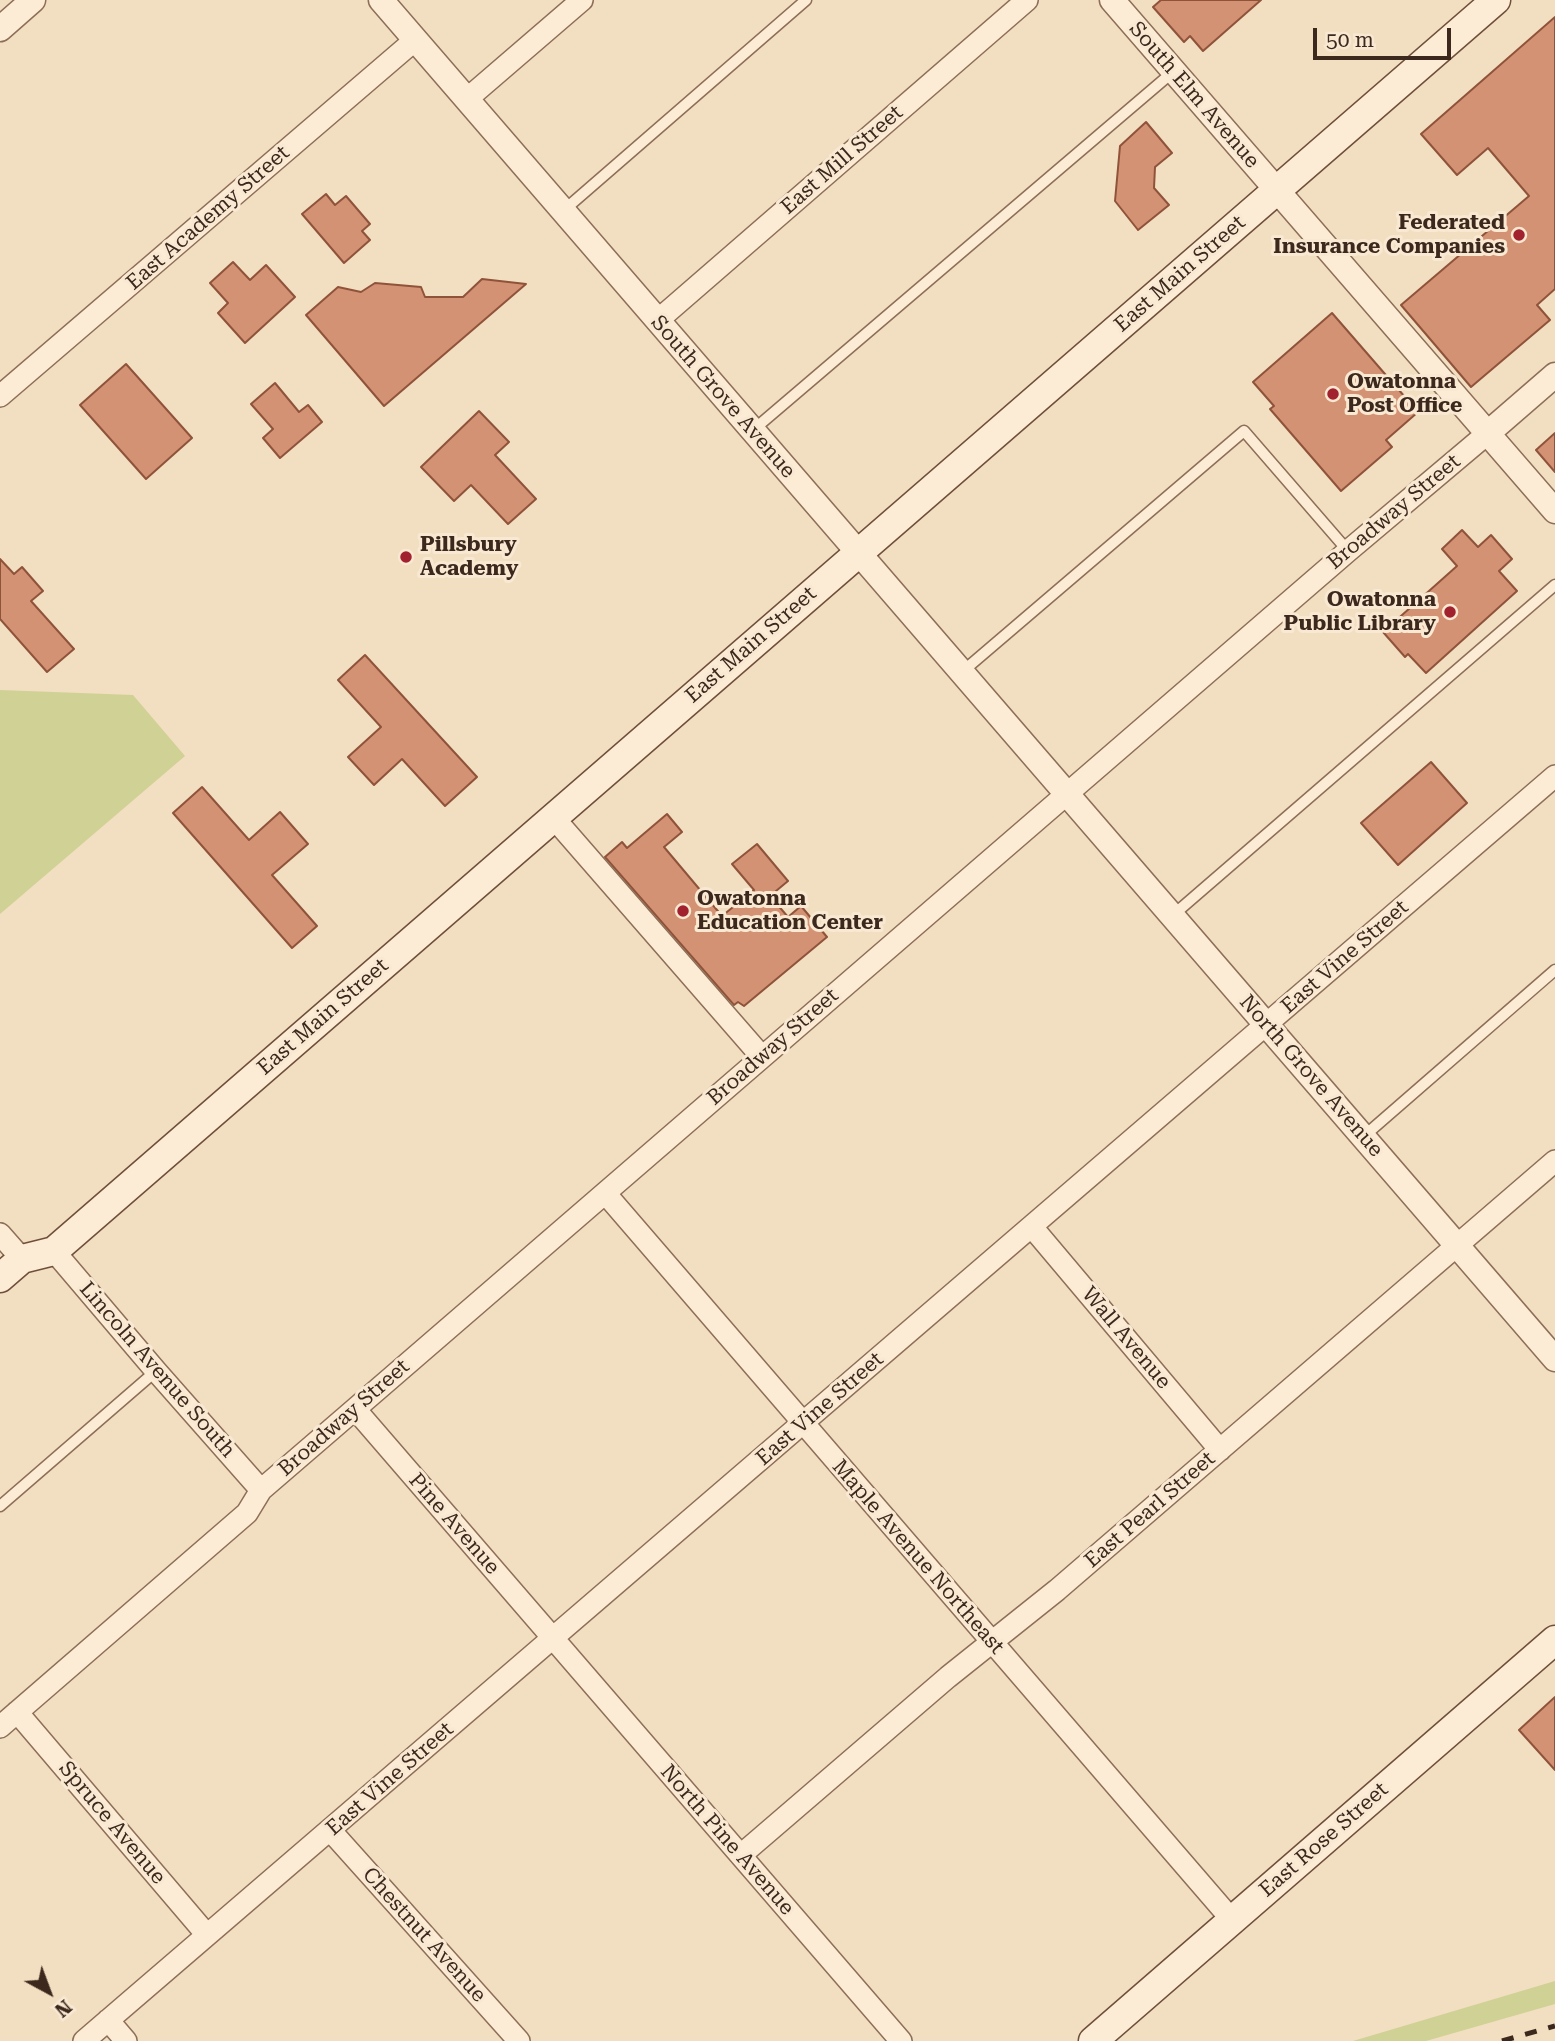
<!DOCTYPE html>
<html>
<head>
<meta charset="utf-8">
<style>
  body { margin:0 }
  #map { position:relative; width:1555px; height:2041px; overflow:hidden; background:#f2dec1; font-family:"Roboto Serif",serif }
  canvas { display:block }
  .north { position:absolute; left:14px; top:1957px; width:70px; height:70px; -webkit-text-stroke:5px #f9e9d2; paint-order:stroke; rotate:139deg; font-size:19px; font-weight:700; line-height:28px; text-align:center; color:#3c281c }
  .north::after { content:''; display:block; margin:auto; width:24px; height:32px; background:#3c281c; clip-path:polygon(50% 0,100% 100%,50% 72%,0 100%) }
  .scale { position:absolute; left:1313px; top:28px; width:138px; height:32px; box-sizing:border-box; border:4px solid #3c281c; border-top:0; padding-left:9px; font-size:21px; line-height:24px; white-space:nowrap; color:#3c281c; -webkit-text-stroke:5px #f9e9d2; paint-order:stroke }
</style>
</head>
<body>
<div id="map">
<canvas width="1555" height="2041"></canvas>
<div class="north">N</div>
<div class="scale">50 m</div>
</div>
<script>
const g = document.querySelector('canvas').getContext('2d');
g.lineJoin = 'round';
function paint(path, color) { g.fillStyle = color; g.fill(path, 'evenodd'); }
function strokePath(path, color, width, dash) { g.strokeStyle = color; g.lineWidth = width; g.lineCap = dash ? 'butt' : 'round'; g.setLineDash(dash || []); g.stroke(path); }
function drawText(font, color, halo, rows, align = 'center') {
  g.font = font + ' "Roboto Serif",serif'; g.lineWidth = 6; g.setLineDash([]); g.textBaseline = 'middle'; g.strokeStyle = halo; g.fillStyle = color; for (const [text, x, y, turn = 0] of rows) {
    g.save(); g.translate(x, y); g.rotate((+turn || 0) * Math.PI / 180); g.textAlign = isNaN(turn) ? turn : align; if (halo) g.strokeText(text, 0, 0); g.fillText(text, 0, 0); g.restore();
  }
}
const green = new Path2D(`
  M0 690 133 695 185 756 0 914Z
  M1555 1981V2004L1426 2041H1353Z`);
const building = new Path2D(`
  M1161 0H1261L1203 51 1190 36 1184 42 1153 7Z
  M1555 17V289L1537 305 1550 320 1471 387 1401 305 1529 196 1488 148 1457 175 1421 134Z
  M1146 122 1172 153 1155 167 1154 188 1169 205 1138 230 1115 201 1120 146Z
  M326 194 335 205 346 196 370 224 362 231 370 240 344 263 302 214Z
  M233 262 250 280 266 265 295 297 245 343 218 313 228 303 210 283Z
  M482 279 526 284 384 406 306 315 338 287 361 292 375 283 421 287 425 297H463Z
  M1332 313 1418 412 1386 440 1392 447 1341 491 1270 409 1274 406 1253 382Z
  M126 364 192 438 146 479 80 405Z
  M275 383 299 412 308 405 322 422 280 458 263 438 273 429 251 404Z
  M479 411 509 442 495 455 536 499 508 524 471 485 454 501 421 467Z
  M1555 433V472L1536 450Z
  M1462 530 1478 547 1491 535 1512 559 1499 571 1517 591 1426 673 1408 654 1405 657 1383 632 1457 566 1442 549Z
  M0 559 14 574 22 567 43 591 31 601 74 649 47 672 0 619Z
  M365 655 477 777 445 806 402 759 374 785 348 757 381 727 338 680Z
  M1431 762 1467 803 1398 865 1361 823Z
  M202 787 249 840 280 812 308 844 272 875 317 926 292 948 173 813Z
  M667 814 682 832 664 847 722 916 754 890 732 864 757 844 788 881 770 896 788 917 801 906 827 937 744 1006 738 1002 734 1005 605 857 622 842 627 848Z
  M1555 1697V1770L1519 1730Z`);
const service = new Path2D(`
  M563 211 806 0
  M752 431 1174 71
  M962 672 1244 431 1348 551
  M1172 916 1555 585
  M1363 1137 1555 970
  M0 1506 156 1371`);
const minor = new Path2D(`
  M467 99 582 0
  M657 321 1027 0
  M0 396 415 40
  M553 817 762 1057
  M605 1193 1232 1920
  M1032 1227 1220 1450
  M0 1234 22 1259
  M54 1251 156 1371 261 1490
  M355 1409 901 2041
  M17 1712 207 1935
  M0 1727 247 1513 261 1490 355 1409 1348 551 1488 433
  M330 1830 519 2041
  M741 1855 948 1677 1057 1590 1555 1161
  M108 2020 126 2041
  M84 2041 1555 776`);
const tertiary = new Path2D(`
  M381 0 1555 1359
  M1112 0 1555 511
  M0 29 33 0
  M1488 433 1555 375`);
const secondary = new Path2D(`
  M0 1278 22 1259 54 1251 1496 0
  M1093 2041 1555 1640`);
const rail = new Path2D(`
  M1502 2041 1555 2026`);
const markers = [
  [1519,235,7,"#a2212f"],
  [1333,394,7,"#a2212f"],
  [406,557,7,"#a2212f"],
  [1450,612,7,"#a2212f"],
  [683,911,7,"#a2212f"]
];
const streetNames = [
  ["South Elm Avenue",1194,95,49],
  ["East Mill Street",842,160,-41],
  ["East Academy Street",208,218,-41],
  ["East Main Street",1180,274,-41],
  ["South Grove Avenue",723,397,49],
  ["Broadway Street",1394,512,-40],
  ["East Main Street",751,645,-41],
  ["East Vine Street",1345,957,-41],
  ["East Main Street",323,1017,-41],
  ["Broadway Street",773,1047,-41],
  ["North Grove Avenue",1311,1076,49],
  ["Wall Avenue",1126,1338,50],
  ["Lincoln Avenue South",157,1370,49],
  ["East Vine Street",820,1409,-41],
  ["Broadway Street",344,1418,-41],
  ["East Pearl Street",1150,1510,-41],
  ["Pine Avenue",454,1524,49],
  ["Maple Avenue Northeast",918,1557,49],
  ["East Vine Street",390,1779,-41],
  ["Spruce Avenue",112,1823,50],
  ["North Pine Avenue",727,1840,49],
  ["East Rose Street",1324,1840,-41],
  ["Chestnut Avenue",424,1935,48]
];
const poiNames = [
  ["Federated",1505,223,"right"],
  ["Insurance Companies",1505,247,"right"],
  ["Owatonna",1347,382],
  ["Post Office",1347,406],
  ["Pillsbury",420,545],
  ["Academy",420,569],
  ["Owatonna",1436,600,"right"],
  ["Public Library",1436,624,"right"],
  ["Owatonna",697,899],
  ["Education Center",697,923]
];
paint(green, '#d0d194');
paint(building, '#d49274');
strokePath(building, '#8f533a', 2);
strokePath(service, '#8d6e57', 13);
strokePath(minor, '#8d6e57', 24);
strokePath(tertiary, '#8d6e57', 27);
strokePath(secondary, '#6f4f3a', 31);
strokePath(service, '#fcecd6', 10);
strokePath(minor, '#fcecd6', 21);
strokePath(tertiary, '#fcecd6', 24);
strokePath(secondary, '#fcecd6', 28);
strokePath(rail, '#3c281c', 5, [12, 12]);
for (const [x, y, r, color] of markers) { const dot = new Path2D(); dot.arc(x, y, r, 0, 2 * Math.PI); g.fillStyle = color; g.fill(dot); strokePath(dot, '#f9e9d2', 2.5); }
drawText('21px', '#3c281c', '#f9e9d2', streetNames);
drawText('bold 21px', '#3c281c', '#f9e9d2', poiNames, 'left');
</script>
</body>
</html>
